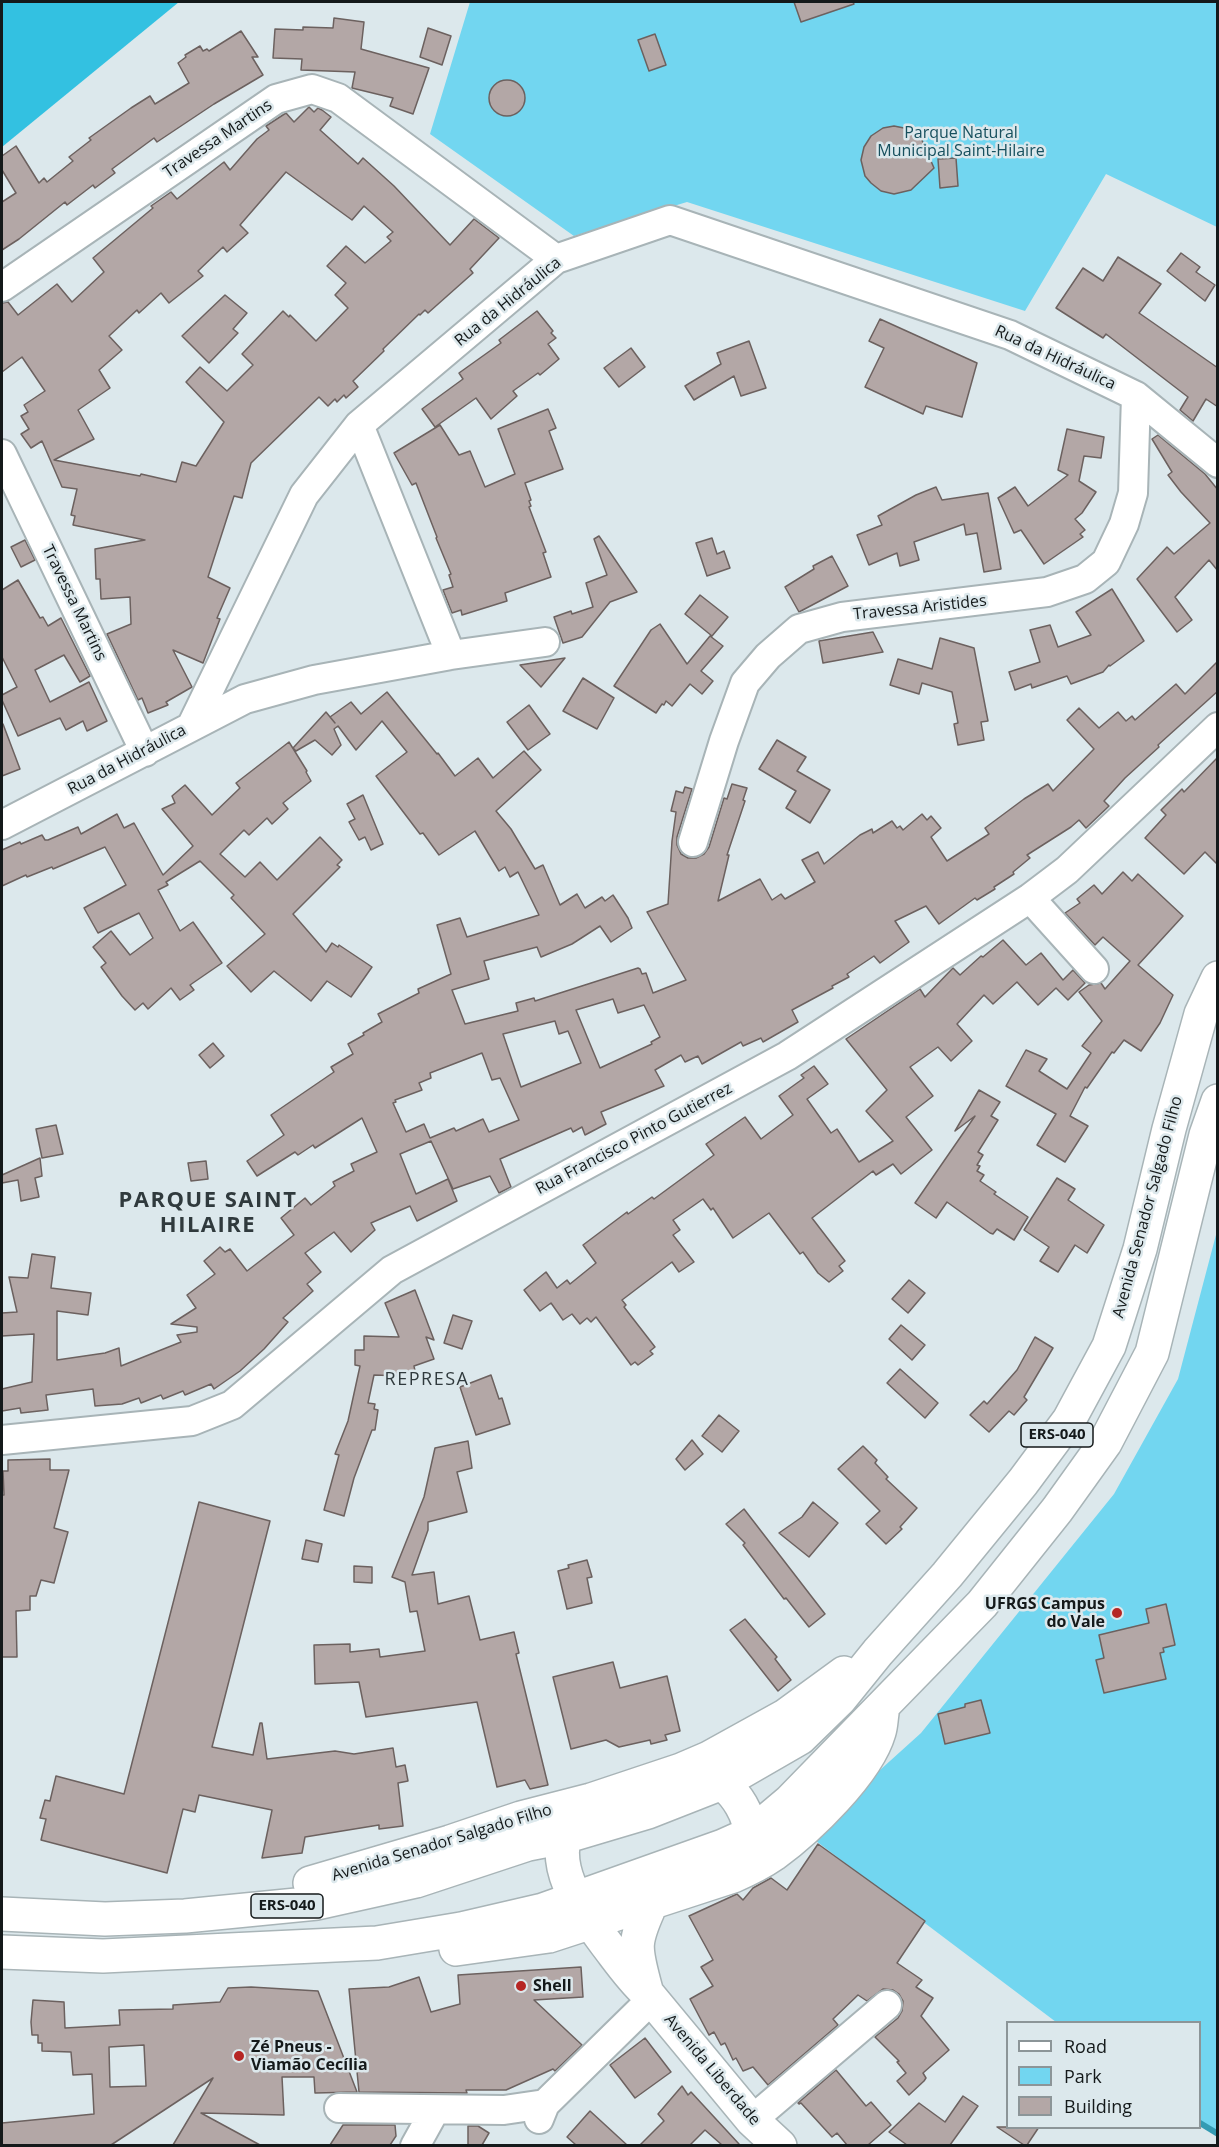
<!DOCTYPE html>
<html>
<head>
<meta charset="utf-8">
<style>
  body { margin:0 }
  #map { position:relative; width:1219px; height:2147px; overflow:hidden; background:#dce8ec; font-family:"Open Sans",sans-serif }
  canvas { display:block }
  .frame { position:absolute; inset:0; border:3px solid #14191a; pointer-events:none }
  .legend { position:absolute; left:1006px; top:2021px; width:195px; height:108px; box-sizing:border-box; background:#dce8ec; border:2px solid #8c9598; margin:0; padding:8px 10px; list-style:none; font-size:18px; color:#14191a }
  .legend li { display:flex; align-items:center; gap:12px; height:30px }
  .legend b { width:30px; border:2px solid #8c9598 }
</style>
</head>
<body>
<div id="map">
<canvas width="1219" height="2147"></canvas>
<div class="frame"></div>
<ul class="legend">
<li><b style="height:8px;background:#fff"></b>Road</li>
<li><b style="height:16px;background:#72d6f0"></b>Park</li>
<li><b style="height:16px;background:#b3a7a6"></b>Building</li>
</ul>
</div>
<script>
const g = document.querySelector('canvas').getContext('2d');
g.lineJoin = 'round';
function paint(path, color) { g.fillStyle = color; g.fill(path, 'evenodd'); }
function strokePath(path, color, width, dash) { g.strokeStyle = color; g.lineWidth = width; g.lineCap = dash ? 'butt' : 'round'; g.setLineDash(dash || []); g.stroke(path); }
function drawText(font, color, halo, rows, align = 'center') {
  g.font = font + ' "Open Sans",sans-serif'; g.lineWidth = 5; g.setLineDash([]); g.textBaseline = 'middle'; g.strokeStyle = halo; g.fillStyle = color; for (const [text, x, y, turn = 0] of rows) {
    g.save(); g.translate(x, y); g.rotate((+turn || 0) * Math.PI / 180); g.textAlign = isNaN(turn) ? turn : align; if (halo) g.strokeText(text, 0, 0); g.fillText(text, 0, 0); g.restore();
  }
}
const green = new Path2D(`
  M470 2H1217V227L1106 174 1025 311 687 202 574 236 430 134Z
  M1217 1231V2134L1200 2123V2022H1056L808 1835 921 1733 1114 1494 1178 1379Z`);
const forest = new Path2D(`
  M2 2H179L2 147Z`);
const stream = new Path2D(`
  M1200 2123 1218 2134`);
const building = new Path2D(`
  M794 2H853L854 4 801 22Z
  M334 18 364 22 361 49 429 68 413 114 390 106 393 98 352 88 355 72 301 70 302 59 273 58 275 29 303 30V27L333 28Z
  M428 28 451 36 442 65 420 57Z
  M241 31 258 57H252L263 75 214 104 157 142 154 138 112 169 115 173 95 188 93 185 67 205 65 202 19 239 2 250V202L16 193 2 170V156L16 146 39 183 44 178 47 182 73 161 69 157 91 140 89 138 131 108 150 96 155 104 189 83 178 63 186 57 185 55 200 46 203 51 207 49 209 51Z
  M655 34 666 65 649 71 638 40Z
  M489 98a18 18 0 1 1 36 0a18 18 0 1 1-36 0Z
  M309 107 314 112 318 108 322 110 331 117 320 130 358 164 363 158 394 186 450 245 474 219 499 238 470 269 473 273 428 313 425 310 420 315 419 314 383 349 384 351 353 381 358 387 346 398 344 395 337 402 335 399 328 406 319 397 251 463 242 498 234 496 208 577 230 588 217 618 220 619 203 663 173 650 192 687 166 702 168 705 148 713 142 698 138 700 107 634 131 624 130 597 101 599 100 579H96L95 549 145 540 73 525 75 516 71 515 77 489 62 487 42 441 31 448 21 434 29 429 21 416 28 412 24 405 45 391 22 357 2 372V303L8 302 18 315 57 284 72 302 104 272 93 258 153 208 151 206 171 192 177 199 224 162 230 170 257 139 269 130 266 126 286 113 294 122ZM286 172 352 220 364 206 393 232 387 237 391 241 365 263 346 246 327 266 346 283 335 295 348 308 316 341 290 315 289 317 283 311 242 354 253 365 227 391 200 367 186 382 224 422 196 466 182 462 176 482 141 474 140 476 54 460 94 439 78 410 110 388 99 370 122 350 109 336 137 310 139 313 161 293 169 303 203 276 198 271 223 247 227 252 248 233 240 225Z
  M894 126 909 129 921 138 934 168 911 190 894 194 881 191 871 183 865 176 861 160 864 147 871 136 883 128Z
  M956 158 958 186 940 188 938 159Z
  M1181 253 1200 267 1196 272 1215 285 1205 301 1167 271Z
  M1118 257 1161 284 1139 313 1218 368V407L1206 399 1193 421 1180 410 1188 397 1106 334 1103 338 1056 308 1083 268 1103 281Z
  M225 295 247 313 233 329 238 333 209 363 182 336Z
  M537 311 553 331 551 333 556 338 548 344 559 359 540 375 538 373 513 391 517 396 491 419 476 398 435 427 422 409 463 379 459 373 501 343 499 340Z
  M880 319 977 363 962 417 926 406 923 414 865 387 884 348 869 341Z
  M749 341 766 388 741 396 734 376 694 400 685 386 721 364 717 353Z
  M631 348 645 367 619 387 604 368Z
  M548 409 556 428 549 431 563 469 525 483 531 500 529 501 531 506 529 507 546 552 543 553 551 577 505 593 507 601 462 615 461 610 452 613 443 590 453 587 449 575 451 574 436 538 437 537 416 483 412 485 394 453 440 425 459 455 470 451 485 487 515 474 498 429Z
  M1067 429 1104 437 1101 458 1084 456 1079 481 1096 492 1082 513 1075 519 1085 530 1080 534 1083 537 1044 564 1021 530 1014 533 998 498 1015 487 1028 506 1068 475 1058 470Z
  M1158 435 1205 474 1218 490V571L1209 560 1175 597 1192 620 1177 632 1137 579 1167 547 1174 554 1210 523 1181 492 1168 475 1172 472 1152 439Z
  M936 487 942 500 988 493 1001 569 984 572 977 533 966 535 964 524 914 542 919 560 900 566 897 553 869 565 857 535 882 525 878 516 916 495Z
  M599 536 637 592 610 602 582 637 563 643 554 617 571 611 572 614 593 607 586 583 607 575 594 539Z
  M712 538 717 554 724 551 730 568 707 576 696 543Z
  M25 540 35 560 21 567 11 547Z
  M832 556 848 586 799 612 785 587 814 569 813 566Z
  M18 580 40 618 43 617 48 626 61 618 90 676 80 682 64 655 35 670 50 702 89 682 107 721 87 731 83 721 66 730 60 718 18 736 2 700V695L17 687 2 657V590Z
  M1112 589 1144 641 1110 666 1109 665 1103 672 1071 684 1067 676 1032 688 1031 684 1015 690 1009 672 1040 662 1030 630 1050 625 1058 647 1091 635 1076 612Z
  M700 595 728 617 712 636 685 614Z
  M660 624 687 664 710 636 723 646 701 671 713 681 702 694 690 684 672 706 666 701 664 705 662 704 656 713 614 686 651 630Z
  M873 632 883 652 823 663 819 641Z
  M940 638 974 648 988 721 981 722 984 740 958 745 954 724 958 723 952 692 922 683 919 694 890 685 898 659 932 669Z
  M565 658 541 687 520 665Z
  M1218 661V691L1158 745 1159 747 1125 778 1104 801 1109 806 1086 828 1079 820 1071 827 1027 855 1030 858 1013 872 1014 874 994 887 995 889 977 900 975 898 939 924 926 906 895 921 909 942 880 963 874 956 847 974 849 977 832 986 833 988 792 1010 798 1022 763 1042 761 1038 743 1046 741 1042 702 1064 698 1056 685 1062 681 1055 655 1070 664 1086 601 1112 606 1124 585 1135 582 1127 573 1132 571 1128 500 1159 511 1187 499 1193 490 1176 453 1189 431 1141 400 1154 416 1194 448 1179 457 1201 417 1221 410 1206 371 1223 375 1230 351 1252 334 1232 305 1253 321 1272 307 1284 313 1291 283 1318 288 1322 264 1349 240 1371 214 1389 211 1384 185 1395 183 1391 163 1399 161 1395 141 1403 139 1398 122 1404 95 1406 93 1389 46 1395 48 1410 21 1413 20 1408 2 1411V1389L32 1382 34 1334 2 1336V1313L17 1312 9 1277 28 1278 32 1254 55 1257 51 1288 91 1293 88 1315 57 1311V1360L105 1353 119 1348 121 1366 181 1342 177 1335 197 1332V1327L171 1324 196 1308 187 1295 215 1274 204 1261 220 1247 225 1252 230 1249 247 1271 294 1235 281 1218 305 1198 311 1205 335 1186 333 1182 354 1171 351 1164 377 1152 362 1118 315 1148 313 1145 298 1155 295 1152 257 1176 247 1161 284 1135 271 1115 334 1072 331 1067 353 1054 348 1044 364 1035 363 1033 382 1022 378 1014 419 993 418 989 451 974 437 925 460 918 467 937 539 915 518 872 510 877 505 867 499 871 475 831 439 855 423 833 420 834 376 776 407 752 382 721 356 750 338 726 334 729 341 745 332 755 315 740 296 751 293 748 326 712 335 723 330 717 351 702 361 714 387 692 437 754 438 753 455 776 478 758 493 778 524 751 541 770 496 811 511 829 535 869 543 865 560 905 577 894 585 908 602 897 605 901 613 895 628 918 632 928 611 942 600 926 572 944 541 957 537 947 484 961 489 979 452 990 465 1024 518 1011 516 1003 534 998 535 1001 638 968 640 969 642 974 646 973 653 993 686 980 647 912 668 904 672 841 676 812 671 811 676 791 683 793 685 787 692 789 677 837V845L681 854 688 858H696L704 854 709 847 724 798 727 799 732 784 747 788 743 800 745 801 727 855H729L718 901 760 879 772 900 781 894 785 899 815 882 802 860 818 852 824 864 860 835 872 829 873 833 892 821 897 828 900 826 903 830 922 814 927 820 931 816 941 828 931 837 947 861 989 834 985 828 1024 799 1048 784 1053 791 1094 749 1067 720 1079 708 1099 728 1118 712 1126 721 1132 716 1135 720 1176 684 1185 694ZM613 999 618 1013 644 1005 660 1037 651 1042 652 1044 600 1068 576 1010ZM555 1021 559 1034 568 1031 581 1063 521 1087 503 1034ZM482 1053 492 1080 500 1078 519 1120 489 1132 483 1119 456 1131 454 1128 430 1138 424 1124 406 1132 393 1103 396 1102 395 1100 422 1090 419 1083 431 1078 430 1073Z
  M583 678 614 698 597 729 563 711Z
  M529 705 550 734 528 750 507 722Z
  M3 724 20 769 2 776V725Z
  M777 740 806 757 797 771 830 790 810 823 786 808 796 791 759 769Z
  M289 742 307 771 306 772 311 781 283 803 288 809 272 824 267 818 249 835 244 830 220 854 245 877 260 862 277 880 320 837 342 860 337 865 340 867 293 914 326 952 332 943 338 947 339 945 372 967 351 997 327 981 311 1001 274 971 251 992 227 966 265 934 231 898 234 895 200 861 166 882 168 885 158 890 180 931 193 922 222 963 190 985 194 990 180 1000 171 988 148 1009 143 1003 135 1010 122 996 101 967 106 963 93 947 111 931 130 955 153 938 139 913 98 933 84 908 126 885 105 847 53 869 52 867 27 877 26 875 2 886V850L20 842 21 844 42 835 45 840H48L78 827 81 834 117 814 124 828 134 823 163 875 193 846 162 809 175 803 172 796 185 785 212 815 240 788 236 783Z
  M1218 757V865L1205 852 1184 874 1145 838 1166 815 1161 810 1182 789 1184 792Z
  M363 795 383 844 371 850 365 837 359 840 349 822 355 819 347 804Z
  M1123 872 1132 881 1138 874 1183 916 1138 965 1173 995 1160 1023 1141 1051 1124 1040 1114 1053 1112 1052 1087 1088 1085 1087 1070 1116 1088 1126 1065 1162 1037 1145 1056 1114 1006 1086 1026 1050 1047 1059 1039 1071 1067 1089 1091 1053 1082 1046 1102 1021 1079 992 1089 985 1101 983 1105 989 1130 961 1103 937 1095 945 1065 913 1080 903 1077 899 1094 885 1102 894Z
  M1003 940 1026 965 1041 953 1063 980 1073 970 1085 983 1068 1000 1056 988 1038 1005 1017 982 993 1004 984 995 957 1024 972 1041 951 1061 938 1047 910 1067 933 1096 906 1117 932 1150 901 1174 893 1164 876 1175 873 1171 812 1218 845 1261 839 1266 843 1271 829 1282 818 1273 803 1252 800 1254 769 1213 733 1238 713 1208 711 1210 703 1199 673 1220 680 1230 673 1235 694 1262 679 1272 672 1262 622 1300 626 1305 624 1307 655 1347 650 1351 653 1354 638 1365 635 1362 631 1365 596 1317 591 1322 587 1318 580 1324 572 1314 563 1320 551 1303 540 1311 524 1290 546 1272 557 1288 567 1280 570 1284 596 1263 583 1245 627 1212 628 1214 652 1197 654 1199 714 1155 706 1144 745 1117 761 1139 793 1115 779 1096 804 1078 801 1075 814 1066 828 1084 807 1099 831 1133 837 1129 859 1162 893 1141 866 1111 887 1090 846 1039 920 989 925 997 953 968 960 975 981 956 983 957Z
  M213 1043 224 1056 210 1068 199 1055Z
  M979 1090 1000 1102 991 1116 998 1120 978 1152 983 1155 977 1165 980 1166 977 1171 984 1175 980 1181 996 1192 994 1194 1028 1217 1014 1240 997 1229 993 1234 990 1233 947 1202 936 1218 915 1203 975 1116 955 1131Z
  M56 1125 63 1154 42 1158 36 1129Z
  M40 1158 42 1176 35 1178 39 1197 21 1201 18 1180 2 1183V1175Z
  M206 1161 208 1179 191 1181 188 1163Z
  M1057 1178 1075 1189 1068 1200 1104 1225 1087 1253 1075 1245 1058 1272 1040 1261 1049 1247 1024 1230Z
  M909 1280 925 1293 908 1313 892 1299Z
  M415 1290 434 1340 426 1337 434 1359 414 1366 415 1371 403 1376 374 1375 368 1403 375 1404 374 1409 378 1410 375 1430H372L354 1478 344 1516 324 1510 339 1455 335 1454 348 1421 360 1366 355 1365V1350H364V1336L399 1337 385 1303Z
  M453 1315 472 1321 462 1349 444 1343Z
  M901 1325 925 1345 912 1360 889 1339Z
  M1035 1337 1053 1348 1024 1397 1027 1400 1014 1415 1009 1411 989 1432 970 1415 984 1401 987 1404 1017 1370Z
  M900 1369 938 1403 925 1418 887 1383Z
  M491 1375 499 1399 502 1398 510 1424 476 1435 460 1387Z
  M719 1415 739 1431 722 1452 702 1436Z
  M692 1440 703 1454 685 1470 676 1459Z
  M468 1441 472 1468 457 1472 467 1512 428 1522V1530L412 1575 434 1572 438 1604 469 1596 480 1640 514 1632 519 1653 516 1654 548 1785 530 1789 525 1780 497 1787 477 1702 366 1717 359 1682 315 1684 314 1645 350 1644V1652L379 1649 380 1657 425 1651 417 1611 410 1612 405 1582 392 1577 424 1497 435 1448Z
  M863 1446 877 1460 875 1463 888 1477 886 1479 917 1508 900 1527 902 1529 886 1544 866 1524 880 1511 838 1469Z
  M50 1459V1470H69L54 1528 68 1532 54 1583 41 1580 36 1596H30V1610L16 1611 17 1657H2V1495H4L3 1471H8V1460Z
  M199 1502 270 1521 212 1747 253 1755 260 1723H262L267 1759 335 1751 354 1754 393 1748 396 1767 405 1765 408 1781 398 1783 403 1826 379 1829V1825L305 1837 302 1853 262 1858 272 1810 199 1795 195 1812 183 1809 167 1873 41 1840 46 1819 40 1818 45 1800 50 1801 56 1776 124 1794Z
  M813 1502 838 1523 809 1557 779 1533 802 1517Z
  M744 1509 825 1614 809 1627 786 1598 784 1599 762 1570 743 1545 745 1543 726 1524Z
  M306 1540 322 1544 318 1562 302 1559Z
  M587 1560 592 1577 587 1578 592 1603 567 1609 558 1571 569 1568 568 1565Z
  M354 1566 372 1567V1583L354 1582Z
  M1166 1604 1175 1645 1163 1648 1164 1652 1160 1653 1166 1679 1104 1693 1096 1660 1104 1658 1099 1635 1149 1623 1146 1609Z
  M745 1619 777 1657 775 1659 791 1680 778 1691 730 1630Z
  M613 1662 620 1688 667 1676 680 1731 665 1735 667 1740 651 1744 650 1740 619 1747 606 1740 571 1749 553 1677Z
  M981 1700 990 1733 945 1744 938 1714 965 1707V1704Z
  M818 1844 925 1921 897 1963 922 1980 916 1987 933 1998 921 2016 949 2050 923 2073 926 2078 924 2081 909 2095 897 2081 906 2073 897 2062 899 2061 875 2037 898 2018 902 2011 903 2001 899 1994 893 1990 883 1989 867 2001 858 1995 833 2019 838 2025 768 2085 753 2067 743 2071 736 2058 733 2060 725 2043 721 2045 714 2032 709 2035 690 1999 713 1986 701 1967 713 1960 689 1916 737 1894 743 1900 753 1888 771 1878 787 1890Z
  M581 1967 583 1997 534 2000 582 2045 555 2071 553 2069 506 2090H466L467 2093 359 2092 349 1989 389 1987 419 1977 431 2012 460 2004 458 1975Z
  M251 1987 318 1991 357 2092 315 2093 314 2077H282L284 2115 201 2113 260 2145H173L213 2078 111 2145H2V2123L94 2114 92 2074 73 2075 71 2052 42 2051V2043H38V2035H32L31 2022 33 2000 64 2002 65 2028 120 2025 119 2010 173 2009V2005L220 2002 228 1988ZM144 2045 146 2086 110 2087 109 2047Z
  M645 2038 671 2072 635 2098 610 2065Z
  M836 2070 866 2106 871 2102 891 2125 868 2145H847L837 2133 832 2137 801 2103 799 2104 798 2103Z
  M682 2086 688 2095 691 2092 739 2144 737 2145H722L705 2130 690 2145H640L664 2121 658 2114Z
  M963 2096 978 2106 950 2145H907L889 2132 919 2103 945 2122Z
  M590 2111 627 2145H576L567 2137Z
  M343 2125H395L396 2136 390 2145H330Z
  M468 2126H478L489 2133 482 2145H468Z
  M997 2127H1039L1027 2145H1024Z`);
const minor = new Path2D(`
  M2 287 276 99 312 89 338 98 556 259
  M359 425 451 655
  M2 454 145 752
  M191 727 245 699 314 680 451 655 545 642
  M2 825 191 727 304 495 359 425 556 259 670 220 1010 335 1136 396 1218 463
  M693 842 724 741 745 683 768 656 799 629 842 617 1047 592 1085 579 1106 562 1124 524 1133 493 1136 396
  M1030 898 1094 969
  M2 1440 192 1421 232 1405 392 1270 787 1056 1030 898 1067 870 1218 727
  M339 2108 504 2110 545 2104
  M539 2119 545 2104 652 1999
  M752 2120 887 2005
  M415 2146 435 2110`);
const major = new Path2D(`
  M703 1774C735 1783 758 1822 748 1853
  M574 1819C542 1859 583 1913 607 1945 620 1962 631 1978 646 1992L752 2120 780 2146
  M310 1883 450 1842 521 1818 591 1800 681 1770 709 1758 785 1716 844 1673
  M2 1914 105 1919 185 1916 317 1903 416 1881 528 1844 564 1837 648 1812 722 1783 800 1738 840 1699 878 1652 947 1575 1023 1482 1069 1420 1109 1346 1140 1249 1169 1129 1201 1014 1218 978
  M456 1949 549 1936 733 1876C747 1870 761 1863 774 1854 808 1829 867 1773 879 1732 881 1726 881 1719 882 1713
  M2 1952 103 1956 377 1943 461 1929 543 1910 723 1846 752 1833 790 1801 982 1604 1057 1510 1105 1443 1152 1353 1206 1135 1218 1101
  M646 1990C635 1948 632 1945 651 1904`);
const markers = [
  [1117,1613,6,"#b62624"],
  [521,1986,6,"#b62624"],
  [239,2056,6,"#b62624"]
];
const shields = [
  [1057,1435,72],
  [287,1906,72]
];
const shieldNames = [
  ["ERS-040",1057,1435],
  ["ERS-040",287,1906]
];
const parkNames = [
  ["Parque Natural",961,133],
  ["Municipal Saint-Hilaire",961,151]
];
const streetNames = [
  ["Travessa Martins",218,139,-34],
  ["Rua da Hidráulica",508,302,-39],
  ["Rua da Hidráulica",1055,358,25],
  ["Travessa Martins",74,603,64],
  ["Travessa Aristides",920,608,-6],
  ["Rua da Hidráulica",127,760,-28],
  ["Rua Francisco Pinto Gutierrez",634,1139,-28],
  ["Avenida Senador Salgado Filho",1148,1207,-75],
  ["Avenida Senador Salgado Filho",442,1843,-17],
  ["Avenida Liberdade",712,2070,50]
];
const poiNames = [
  ["UFRGS Campus",1105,1604,"right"],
  ["do Vale",1105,1622,"right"],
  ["Shell",533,1986],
  ["Zé Pneus -",251,2047],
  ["Viamão Cecília",251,2065]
];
const neighbourhoodNames = [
  ["REPRESA",427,1380]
];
const districtNames = [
  ["PARQUE SAINT",208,1201],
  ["HILAIRE",208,1226]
];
paint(green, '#72d6f0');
paint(forest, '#33c1e1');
strokePath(stream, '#349bb3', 6);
paint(building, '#b3a7a6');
strokePath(building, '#6c615f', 1.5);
strokePath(minor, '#a8b4b7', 32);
strokePath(major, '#a8b4b7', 36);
strokePath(minor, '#fff', 28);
strokePath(major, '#fff', 33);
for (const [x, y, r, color] of markers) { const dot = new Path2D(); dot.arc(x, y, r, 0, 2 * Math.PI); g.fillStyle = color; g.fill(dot); strokePath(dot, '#dce8ec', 2); }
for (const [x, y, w] of shields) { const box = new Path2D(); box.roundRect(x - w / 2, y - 12, w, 24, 4.5); g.fillStyle = '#dce8ec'; g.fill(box); strokePath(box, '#14191a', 1.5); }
drawText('bold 15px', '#14191a', null, shieldNames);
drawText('16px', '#17505e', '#dce8ec', parkNames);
drawText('16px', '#14191a', '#dce8ec', streetNames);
drawText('bold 16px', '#14191a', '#dce8ec', poiNames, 'left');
g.letterSpacing = '1.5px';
drawText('18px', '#303a3d', '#dce8ec', neighbourhoodNames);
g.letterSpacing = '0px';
g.letterSpacing = '1.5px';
drawText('bold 22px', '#303a3d', '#dce8ec', districtNames);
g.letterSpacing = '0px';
</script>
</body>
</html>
